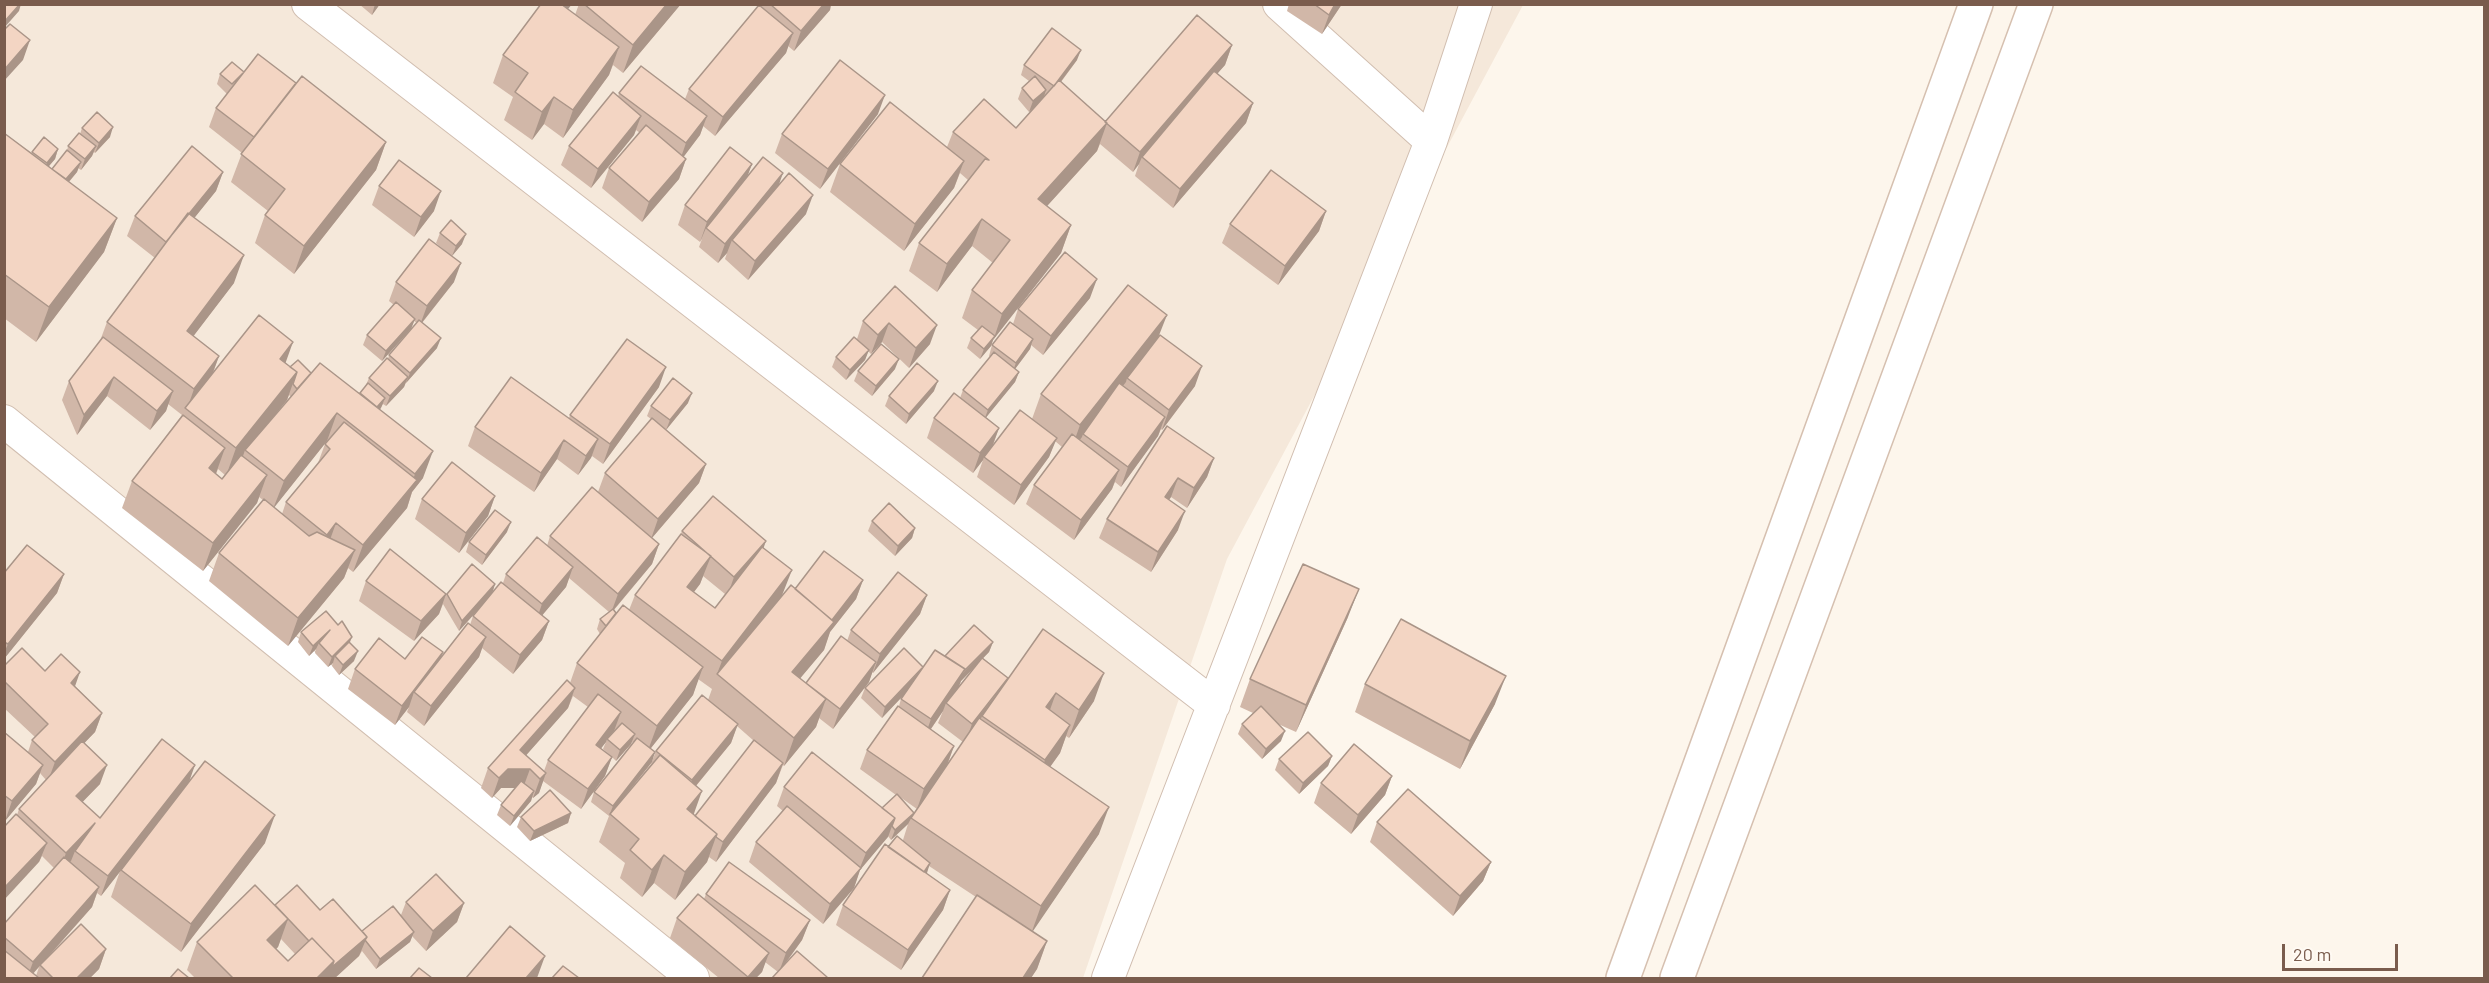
<!DOCTYPE html>
<html>
<head>
<meta charset="utf-8">
<style>
  body { margin:0 }
  #map { position:relative; width:2489px; height:983px; overflow:hidden; background:#fdf6ec; font-family:Barlow,sans-serif }
  canvas { display:block }
  .frame { position:absolute; inset:0; border:6px solid #7a5c4d; pointer-events:none }
  .scale { position:absolute; left:2282px; top:944px; width:116px; height:27px; box-sizing:border-box; border:3px solid #7a5c4d; border-top:0; padding-left:8px; font-size:18px; line-height:21px; white-space:nowrap; color:#7a5c4d; -webkit-text-stroke:4px #fffaf3; paint-order:stroke }
</style>
</head>
<body>
<div id="map">
<canvas width="2489" height="983"></canvas>
<div class="frame"></div>
<div class="scale">20 m</div>
</div>
<script>
const g = document.querySelector('canvas').getContext('2d');
g.lineJoin = 'round';
function paint(path, color) { g.fillStyle = color; g.fill(path, 'evenodd'); }
function strokePath(path, color, width, dash) { g.strokeStyle = color; g.lineWidth = width; g.lineCap = dash ? 'butt' : 'round'; g.setLineDash(dash || []); g.stroke(path); }
const residential = new Path2D(`
  M5 5H1523L1227 559 1083 978H5Z`);
const minor = new Path2D(`
  M308 4 1214 705
  M1279 4 1431 141
  M4 421 693 978
  M1108 978 1431 141 1476 4`);
const secondary = new Path2D(`
  M1623 978 1976 4
  M1677 978 2036 4`);
const wall = new Path2D(`
  M359 4H380L372 15Z
  M539 4H572L568 9 575 15 579 4H681L623 73 613 65 609 75 563 138 544 124 532 140 504 120 513 97 493 83 503 55 540 5Z
  M760 4H831L830 10 794 51 788 46 786 53 715 136 703 126 700 135 683 157 686 159 679 179 642 222 602 188 609 168 640 133 636 130 634 135 591 188 561 165 569 146 618 97 619 93 685 99 689 89Z
  M1289 4H1342L1322 34 1287 11Z
  M1232 45 1225 65 1217 73 1253 103 1246 123 1173 208 1135 176 1139 164 1133 172 1100 144 1097 151 1047 206 1071 225 1061 253 993 340 991 346 980 359 967 348 971 338 978 330 962 318 972 290 993 263 972 246 937 292 909 271 919 243 968 180 960 173 954 188 904 251 830 192 840 164 947 147 953 132 1016 128 1036 106 1029 112 1018 99 1022 88 1029 81 1021 75 1024 65 1077 60 1061 82 1105 122Z
  M244 72 296 83 386 142 376 170 294 274 255 243 265 215 268 211 231 182 242 153 209 127 216 108 227 94 217 84 220 74Z
  M878 114 820 189 775 153 782 134Z
  M82 128 110 137 95 153 94 152 92 156 81 170 78 168 77 172 69 182 117 218 104 252 36 342 4 318V133L32 153V152L58 149 55 159 49 166 52 169 67 151 68 146 80 134Z
  M752 164 746 178 779 186 806 214 748 280 725 259 727 253 718 263 699 247 702 239 700 242 678 225 685 205Z
  M223 172 216 191 194 218 234 283 193 336 219 356 213 373 286 363 290 367 311 373 360 393 365 387 369 378 388 359 389 355 417 323 414 321 411 329 382 361 363 345 367 335 394 305 389 301 396 282 451 256 436 243 440 233 462 244 452 256 454 282 422 323 437 348 406 383V382L404 387 386 406 383 404 380 409 423 478 412 492 407 508 353 572 348 568 344 578 288 646 209 581 219 553 263 500 259 497 257 503 203 571 122 508 132 481 182 415 168 404 166 411 150 430 107 396 77 435 62 400 69 381 100 341 107 322 155 258 127 236 135 216ZM289 395 291 397 274 416 287 400ZM327 441 325 444 318 463 286 502 282 514 274 507ZM218 469 225 475 222 479 216 474Z
  M379 186 434 211 414 237 372 205Z
  M1326 211 1319 231 1278 285 1222 243 1230 224Z
  M895 286 930 344 909 368 882 342 871 354 868 351 865 360 846 380 832 367 836 357 857 339 863 321Z
  M1090 298 1043 355 1031 345 1030 349 1015 369 1019 372 1015 382 986 417 999 428 993 445 1032 419 1041 394 1159 337 1195 386 1162 430 1161 429 1158 436 1121 487 1115 482 1112 489 1074 540 1026 504 1034 485 1062 447 1055 441 1049 457 1014 505 977 477 983 460 973 473 927 438 934 418 960 398 963 390 990 357 989 356 992 345 1013 324 1018 309Z
  M895 369 872 396 854 381 858 371Z
  M659 387 603 464 592 456 578 475 557 459 534 492 468 446 475 427 569 418 570 415Z
  M934 391 906 424 885 406 889 396Z
  M688 403 666 430 706 464 699 483 652 538 659 544 652 564 614 610 616 613 629 610 635 595 680 536 682 531 763 549 782 596 795 589 863 580 856 599 830 632 824 650 800 678 806 683 847 641 851 630 927 595 920 614 873 673 872 672 869 682 833 729 819 718 816 727 784 766 783 765 776 783 716 862 709 857 707 862 675 900 654 883 642 897 620 878 625 863 599 842 609 816 591 802 594 792 633 742H632L631 744 616 761 612 757 605 776 581 809 543 781 539 793 533 798 532 797 531 801 510 826 497 815 501 805 515 788H501L492 798 481 788 488 768 570 683 577 663 600 634 597 629 600 619 609 612 569 578 566 587 542 615 549 621 542 640 513 674 482 648 479 657 424 726 407 712 409 707 395 725 348 689 355 669 405 659H441L470 625 473 616 486 601 459 631 443 604 439 614 414 641 359 601 366 581 446 594 495 584 492 593 503 583 506 574 547 546 550 536 598 492 605 473 651 419 647 416 651 406ZM703 576 725 594 715 608 694 592 700 584ZM698 679 712 689 708 700 656 751 651 764 626 795 652 762 651 748 693 695ZM573 696 588 707 548 760 544 771 526 755 568 708ZM737 726 754 741 695 816 694 815 696 786 731 743ZM606 742 603 749 610 755 601 748Z
  M1214 458 1207 477 1187 508 1171 497 1169 500 1178 530 1151 572 1099 538 1107 519Z
  M495 496 488 516 459 553 415 519 422 499Z
  M872 521 915 528 912 538 895 556 868 531Z
  M507 532 482 565 466 552 469 542Z
  M4 573 64 574 57 593 4 659Z
  M1348 617 1296 732 1278 724 1281 741 1262 759 1238 734 1242 724 1253 713 1240 707 1250 679Z
  M301 632 350 643 354 661 339 675 332 666 333 663 328 667 315 653 316 649 309 656 298 642Z
  M993 642 989 652 983 658 1008 678 1094 701 1069 738 1066 736 1060 753 1050 767 1099 834 1032 931 1047 941 1037 969 1031 978H922L976 897 929 866 926 873 950 890 943 910 901 970 836 925 843 905 888 847 903 840 908 824 891 840 888 836 860 870 854 888 823 924 749 862 756 842 783 811 777 806 784 787 882 808 896 795 860 769 867 750 899 706 901 699 906 692 882 718 861 698 865 688 923 667 945 656ZM978 664 958 687 961 681ZM943 711 938 723 963 742 948 763 954 746 931 729ZM900 797 917 809 914 813Z
  M4 666 45 671 75 686 102 713 95 732 84 743 100 784 82 802 100 818 189 781 265 843 181 952 111 897 120 871 101 896 97 893 92 907 49 956 106 949 99 969 90 978H4V924L54 868 42 856 39 862 17 815 19 809 46 780 40 773 36 784 5 821 4 820V732L28 752 32 740 35 737 4 708ZM39 967 36 976 33 974Z
  M1365 684 1495 704 1460 769 1355 712Z
  M1332 756 1328 766 1299 794 1275 770 1279 759Z
  M1392 776 1385 795 1351 834 1314 803 1321 783Z
  M571 813 568 823 530 841 517 827 521 817Z
  M1377 822 1491 862 1483 881 1453 916 1370 842Z
  M706 894 810 920 802 940 785 964 778 972 765 962 762 972 756 978H719L670 938 677 918 704 899Z
  M406 902 464 903 457 922 426 951 412 936 410 942 376 969 362 951 359 956 335 978H195L187 970 197 942 275 905 320 910 362 931 401 915ZM281 939 295 954 288 961 276 949 278 947Z`);
const shadedWall = new Path2D(`
  M20 4H21L19 11 4 28V22Z
  M375 4H380L372 15Z
  M565 4H572L559 20Z
  M667 4H681L623 73 633 45Z
  M824 4H831L830 10 794 51 801 31Z
  M1335 4H1342L1322 34 1329 15Z
  M793 33 786 53 715 136 723 117Z
  M30 40 23 60 4 81V70Z
  M1232 45 1225 65 1144 158 1142 157 1139 164 1133 172 1140 152Z
  M619 47 609 75 563 138 573 110Z
  M1081 50 1077 60 1050 96 1054 86Z
  M1046 90 1043 100 1029 112 1033 101Z
  M885 95 878 114 820 189 828 169Z
  M554 97 544 124 532 140 542 112Z
  M1253 103 1246 123 1173 208 1180 189Z
  M641 116 634 135 591 188 598 169Z
  M707 116 700 135 679 163 686 143Z
  M1107 123 1097 151 1028 227 1038 199Z
  M113 127 110 137 95 153 99 143Z
  M386 142 376 170 294 274 304 246Z
  M96 146 92 156 81 170 85 159Z
  M58 149 55 159 43 173 47 163Z
  M686 159 679 179 642 222 649 202Z
  M964 161 954 188 904 251 915 224Z
  M81 162 77 172 61 191 65 181Z
  M752 164 745 183 706 228 700 242 707 222Z
  M223 172 216 191 159 262 166 242Z
  M783 173 776 193 732 240 727 253 718 263 725 244Z
  M441 191 434 211 414 237 421 217Z
  M813 195 806 214 748 280 755 261Z
  M1326 211 1319 231 1278 285 1285 266Z
  M117 218 104 252 36 342 49 307Z
  M982 219 972 246 937 292 947 264Z
  M1071 225 1061 253 993 340 991 346 980 359 984 349 994 338 1002 314Z
  M466 234 462 244 452 256 456 246Z
  M244 255 234 283 176 359 187 331Z
  M461 263 454 282 420 325 427 306Z
  M1097 279 1090 298 1043 355 1051 336Z
  M1167 315 1156 343 1127 378 1126 382 1084 435 1083 434 1082 437 1070 453 1080 425Z
  M415 319 411 329 382 361 386 351Z
  M889 323 882 342 871 354 878 335Z
  M937 325 930 344 909 368 916 348Z
  M441 338 437 348 406 383 410 373Z
  M1033 339 1030 349 1012 373 1016 363Z
  M293 342 283 370 280 359Z
  M869 350 865 360 846 380 850 370Z
  M219 356 209 383 187 409 194 389Z
  M899 359 895 369 872 396 876 386Z
  M1202 366 1195 386 1162 430 1169 410Z
  M666 367 659 387 603 464 610 444Z
  M297 372 287 400 246 451 245 450 243 456 226 476 236 448Z
  M1019 372 1015 382 984 420 988 410Z
  M114 377 107 396 77 435 84 415Z
  M408 377 404 387 386 406 390 396Z
  M938 381 934 391 906 424 909 414Z
  M173 391 166 411 150 430 157 411Z
  M692 393 688 403 666 430 670 420Z
  M385 398 381 408 367 425 371 415Z
  M337 413 327 441 273 509 284 481Z
  M1165 417 1158 436 1121 487 1128 467Z
  M999 428 992 447 984 457 983 460 973 473 980 453Z
  M1057 438 1049 457 1014 505 1021 485Z
  M598 439 591 458 578 475 586 456Z
  M564 440 557 459 534 492 541 473Z
  M225 448 215 476 209 468Z
  M433 451 423 478 412 492 407 508 353 572 363 545 410 489 415 474Z
  M1214 458 1207 477 1187 508 1194 488Z
  M706 464 699 483 651 539 658 519Z
  M1119 470 1112 489 1074 540 1081 520Z
  M267 475 257 503 203 571 213 543Z
  M1178 478 1171 497 1157 517 1165 497Z
  M495 496 488 516 459 553 466 533Z
  M1185 511 1178 530 1151 572 1158 552Z
  M511 522 507 532 482 565 486 555Z
  M336 523 326 551 317 563 327 535Z
  M915 528 912 538 895 556 898 546Z
  M766 541 759 561 727 597 734 577Z
  M659 544 652 564 611 613 618 594Z
  M355 550 344 578 288 646 298 618Z
  M711 556 700 584 677 614 687 587Z
  M573 567 566 587 535 624 542 604Z
  M792 570 781 598 717 674 722 661Z
  M64 574 57 593 4 659V653L8 644Z
  M863 580 856 599 830 632 824 650 782 700 792 672Z
  M495 584 492 594 459 631 462 621Z
  M1359 589 1348 617 1296 732 1306 705Z
  M446 594 439 614 414 641 421 621Z
  M927 595 920 614 873 673 880 654Z
  M549 621 542 640 513 674 520 655Z
  M330 630 319 643 316 649 309 656 313 646Z
  M352 637 348 647 335 656 333 663 328 667 332 657Z
  M486 637 479 657 424 726 431 706Z
  M993 642 989 652 961 681 958 689 946 703 943 711 924 739 931 719 962 674Z
  M358 651 354 661 339 675 343 665Z
  M443 652 436 672 414 692 409 707 395 725 402 706Z
  M876 662 869 682 833 729 840 709Z
  M703 667 693 695 647 753 657 726Z
  M924 667 920 678 882 718 885 707Z
  M80 672 73 692 71 683Z
  M1104 673 1094 701 1069 738 1079 710Z
  M1506 676 1495 704 1460 769 1470 741Z
  M1009 679 982 716 977 729 965 744 972 724Z
  M575 688 568 708 514 769H530L523 788H501L492 798 499 778 520 750Z
  M1056 693 1046 721V707Z
  M826 699 816 727 784 766 794 738Z
  M621 712 614 731 607 739 606 742 589 764 596 745Z
  M102 713 95 732 48 781 55 762Z
  M738 724 731 743 685 799 692 780Z
  M1070 725 1060 753 1035 788 1045 760Z
  M1285 731 1281 741 1262 759 1266 749Z
  M635 734 631 744 616 761 620 750Z
  M954 746 947 765 917 809 924 789Z
  M655 752 652 762 609 816 613 806Z
  M1332 756 1328 766 1299 794 1303 783Z
  M612 757 605 776 581 809 588 789Z
  M783 763 776 783 716 862 723 842Z
  M43 765 36 784 5 821 12 801Z
  M107 765 100 784 69 816 76 796Z
  M195 765 188 785 101 896 108 876Z
  M546 773 539 793 533 798 540 779Z
  M1392 776 1385 795 1351 834 1358 815Z
  M534 791 531 801 510 826 514 816Z
  M702 791 692 819 687 809Z
  M1109 807 1099 834 1031 934 1041 906Z
  M571 813 568 823 530 841 534 831Z
  M914 813 908 824 891 840 895 830Z
  M275 815 265 843 181 952 191 924Z
  M895 818 888 837 860 870 854 888 823 924 830 904 859 870 866 853Z
  M95 823 75 851 71 861 59 873 66 853Z
  M717 834 707 862 675 900 685 872Z
  M47 843 39 862 4 900V888Z
  M664 855 654 883 642 897 652 870Z
  M1491 862 1483 881 1453 916 1460 896Z
  M930 863 927 873 915 888 918 878Z
  M99 887 92 907 29 978H27L33 962Z
  M950 890 943 910 901 970 908 950Z
  M464 903 457 922 426 951 433 931Z
  M288 919 278 947 257 968 267 940Z
  M810 920 802 940 779 972 786 953Z
  M414 932 410 942 376 969 380 959Z
  M367 937 359 956 335 978H317L334 961Z
  M1047 941 1037 969 1031 978H1023Z
  M106 949 99 969 90 978H77Z
  M769 953 762 972 756 978H747Z
  M545 956 537 978H526Z`);
const building = new Path2D(`
  M4 4H20L4 22Z
  M541 4H561L619 47 573 110 554 97 542 112 515 92 528 73 503 55Z
  M584 4H667L633 45Z
  M770 4H824L801 31Z
  M1314 4H1335L1329 15Z
  M759 5 793 33 723 117 689 89Z
  M1197 15 1232 45 1140 152 1105 122Z
  M10 24 30 40 4 70V30Z
  M1052 28 1081 50 1054 86 1024 65Z
  M258 54 296 83 254 137 216 108Z
  M840 60 885 95 828 169 782 134Z
  M232 62 244 72 232 84 220 74Z
  M641 66 707 116 686 143 619 93Z
  M1214 71 1253 103 1180 189 1142 157Z
  M302 76 386 142 304 246 265 215 285 189 241 154Z
  M1035 76 1046 90 1033 101 1022 88Z
  M1059 80 1107 123 1038 199 1071 225 1002 314 972 290 1010 240 982 219 947 264 919 243 985 159 989 160 953 132 984 99 1016 128Z
  M613 92 641 116 598 169 569 146Z
  M890 102 964 161 915 224 840 164Z
  M97 112 113 127 99 143 82 128Z
  M646 125 686 159 649 202 609 168Z
  M4 133 117 218 49 307 4 274Z
  M79 133 96 146 85 159 68 146Z
  M44 137 58 149 47 163 32 152Z
  M192 146 223 172 166 242 135 216Z
  M730 147 752 164 707 222 685 205Z
  M67 150 81 162 66 179 52 169Z
  M763 157 783 173 725 244 706 228Z
  M399 160 441 191 421 217 379 186Z
  M1271 170 1326 211 1285 266 1230 224Z
  M789 173 813 195 755 261 732 240Z
  M188 213 244 255 187 331 219 356 194 389 107 322Z
  M451 220 466 234 456 246 440 233Z
  M429 239 461 263 427 306 396 282Z
  M1065 252 1097 279 1051 336 1018 309Z
  M1128 285 1167 315 1080 425 1041 394Z
  M895 286 937 325 916 348 889 323 878 335 863 321Z
  M396 302 415 319 386 351 367 335Z
  M259 315 293 342 280 359 297 372 236 448 185 408Z
  M419 320 441 338 410 373 389 355Z
  M1010 322 1033 339 1016 363 992 345Z
  M982 326 995 336 984 349 971 338Z
  M1160 335 1202 366 1169 410 1127 378Z
  M103 337 173 391 157 411 114 377 84 415 69 381Z
  M854 337 869 350 850 370 836 357Z
  M627 339 666 367 610 444 570 415Z
  M881 344 899 359 876 386 858 371Z
  M994 352 1019 372 988 410 963 390Z
  M387 358 408 377 390 396 369 378Z
  M298 360 311 373 297 389 293 384 297 372 290 367Z
  M320 363 433 451 415 474 337 413 284 481 245 450Z
  M917 363 938 381 909 414 889 396Z
  M511 377 598 439 586 456 564 440 541 473 475 427Z
  M673 378 692 393 670 420 651 406Z
  M368 383 385 398 377 407 360 393Z
  M1119 383 1165 417 1128 467 1083 434Z
  M954 393 999 428 980 453 934 418Z
  M1020 410 1057 438 1021 485 984 457Z
  M183 415 225 448 209 468 222 479 241 455 267 475 213 543 132 481Z
  M652 418 706 464 658 519 605 473Z
  M344 422 417 480 363 545 336 523 327 535 286 502 330 449 325 444Z
  M1167 426 1214 458 1194 488 1178 478 1165 497 1185 511 1158 552 1107 519Z
  M1072 434 1119 470 1081 520 1034 485Z
  M452 462 495 496 466 533 422 499Z
  M592 487 659 544 618 594 550 536Z
  M713 496 766 541 734 577 682 531Z
  M264 499 309 536 317 532 355 550 298 618 219 553Z
  M889 503 915 528 898 546 872 521Z
  M495 510 511 522 486 555 469 542Z
  M681 534 711 556 687 587 715 608 762 547 792 570 722 661 635 595Z
  M537 537 573 567 542 604 506 574Z
  M27 545 64 574 8 644 4 642V573Z
  M390 549 446 594 421 621 366 581Z
  M824 551 863 580 832 620 795 589Z
  M472 564 495 584 462 621 447 594Z
  M1303 564 1359 589 1306 705 1250 679Z
  M898 572 927 595 880 654 851 630Z
  M501 582 549 621 520 655 473 616Z
  M791 585 834 622 792 672 826 699 794 738 717 674Z
  M623 605 703 667 657 726 577 663Z
  M613 609 616 613 606 626 600 619Z
  M326 611 338 625 342 621 352 637 332 657 319 643 330 630 313 646 301 632Z
  M1401 619 1506 676 1470 741 1365 684Z
  M468 623 486 637 431 706 414 692Z
  M974 625 993 642 964 671 965 669 945 656Z
  M1043 629 1104 673 1079 710 1056 693 1046 707 1070 725 1045 760 982 716Z
  M841 636 876 662 840 709 806 683Z
  M422 637 443 652 402 706 355 669 379 638 405 659Z
  M349 642 358 651 343 665 335 656Z
  M22 648 45 671 61 654 80 672 71 683 102 713 55 762 32 740 48 724 4 681V666Z
  M904 648 923 667 885 707 865 688Z
  M935 650 965 669 931 719 901 699Z
  M982 658 1008 678 972 724 946 703Z
  M567 680 575 688 520 750 546 773 540 779 530 769H508L499 778 488 768Z
  M598 694 621 712 596 745 612 757 588 789 548 760Z
  M702 695 738 724 692 780 656 751Z
  M898 706 954 746 924 789 867 750Z
  M1261 706 1285 731 1266 749 1242 724Z
  M979 718 1109 807 1041 906 911 818Z
  M622 723 635 734 620 750 607 739Z
  M4 732 43 765 12 801 4 795Z
  M1308 732 1332 756 1303 783 1279 759Z
  M637 738 655 752 613 806 594 792Z
  M162 739 195 765 108 876 75 851 95 823 66 853 19 809 82 741 107 765 76 796 100 818Z
  M754 740 783 763 723 842 716 837 717 834 695 816Z
  M1354 744 1392 776 1358 815 1321 783Z
  M812 752 895 818 866 853 784 787Z
  M660 755 702 791 687 809 717 834 685 872 664 855 652 870 630 850 639 839 610 814Z
  M205 761 275 815 191 924 121 870Z
  M521 781 534 791 514 816 501 805Z
  M1408 789 1491 862 1460 896 1377 822Z
  M550 790 571 813 534 831 521 817Z
  M897 794 914 813 895 830 892 826 895 818 882 808Z
  M787 806 861 868 830 904 756 842Z
  M16 814 47 843 4 888V827Z
  M897 836 930 863 924 872 888 847Z
  M885 844 950 890 908 950 843 905Z
  M64 857 99 887 33 962 4 937V924Z
  M729 862 810 920 786 953 706 894Z
  M436 874 464 903 433 931 406 902Z
  M255 885 288 919 267 940 288 961 312 938 334 961 317 978H233L197 942Z
  M297 885 320 910 333 899 367 937 332 967 334 961 312 938 309 941 275 905Z
  M698 894 769 953 748 977 677 918Z
  M977 895 1047 941 1023 978H922Z
  M393 906 414 932 380 959 365 940 367 937 362 931Z
  M81 924 106 949 77 978H53L40 965Z
  M510 926 545 956 526 978H466Z
  M4 950 39 978H4Z
  M797 951 827 977 826 978H772Z
  M563 966 579 978H552Z
  M419 968 432 978H410Z
  M178 969 189 978H170Z`);
paint(residential, '#f5e8da');
strokePath(minor, '#d1beb0', 34);
strokePath(secondary, '#d6c0b0', 36);
strokePath(minor, '#fff', 32);
strokePath(secondary, '#fff', 33);
paint(wall, '#d1b7a8');
paint(shadedWall, '#aa9588');
paint(building, '#f3d5c3');
strokePath(building, '#aa9588', 1.5);
</script>
</body>
</html>
